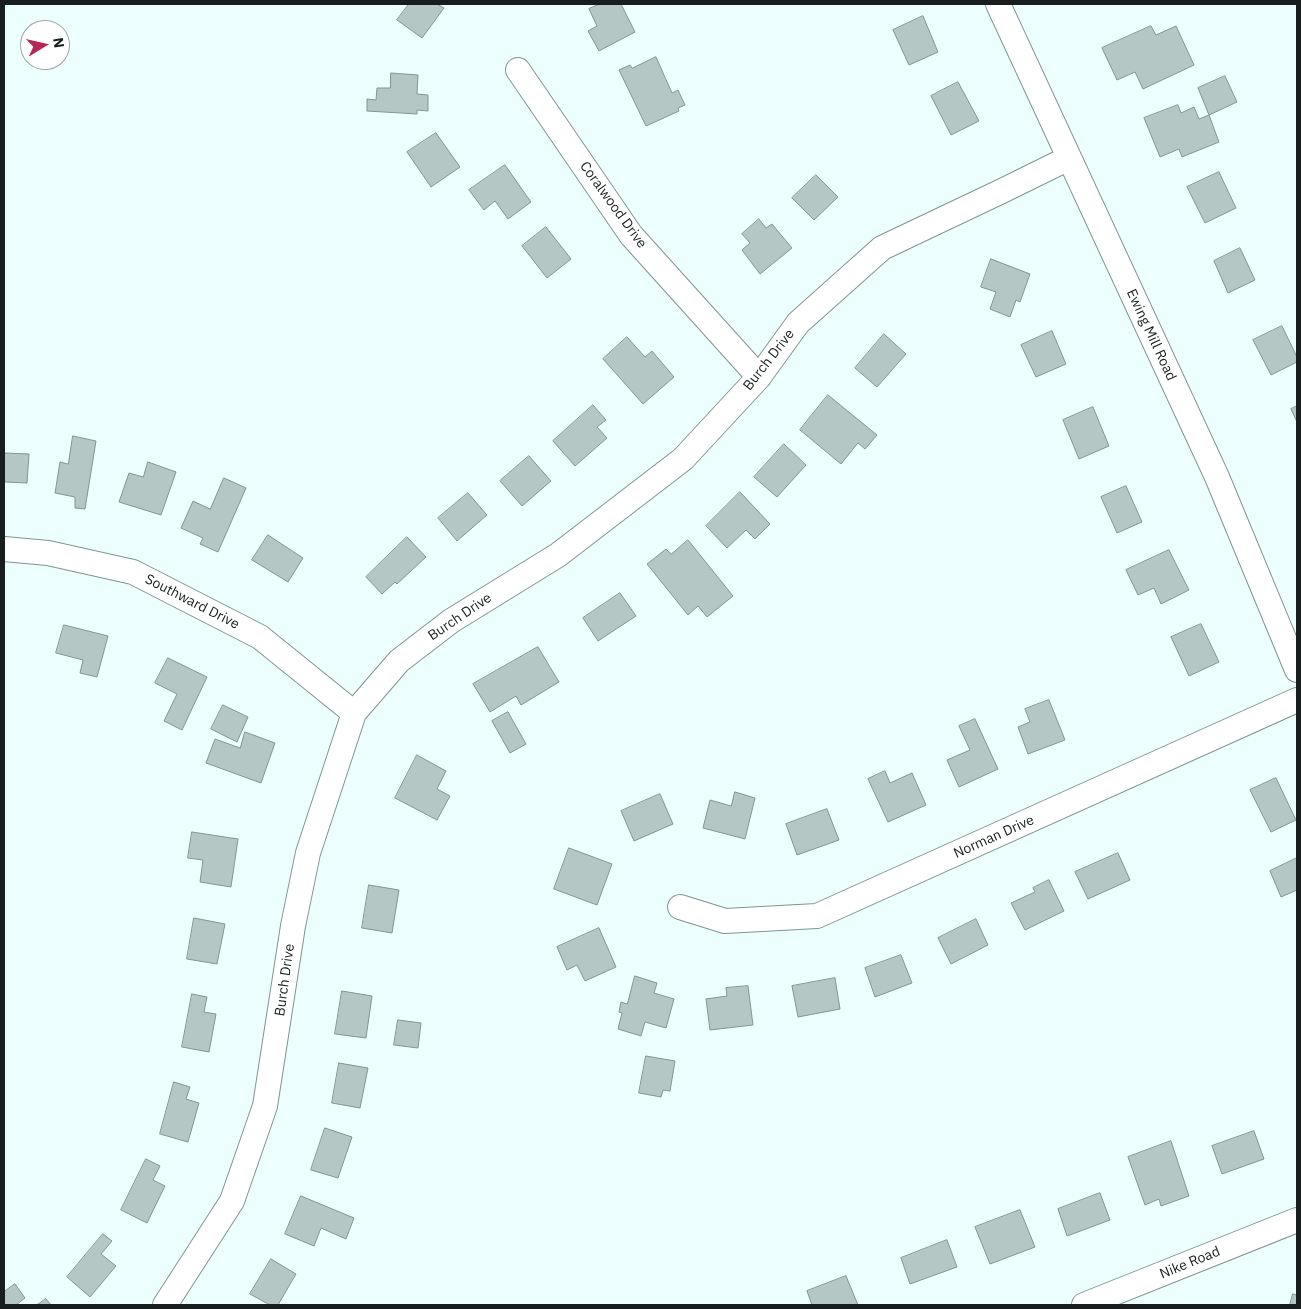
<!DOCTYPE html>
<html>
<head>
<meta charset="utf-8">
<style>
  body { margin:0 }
  #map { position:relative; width:1301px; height:1309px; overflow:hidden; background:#ecfffd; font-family:"IBM Plex Sans",sans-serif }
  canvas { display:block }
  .frame { position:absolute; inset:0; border:5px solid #171e1d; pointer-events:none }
  .north { position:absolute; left:20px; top:20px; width:50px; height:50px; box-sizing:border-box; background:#fff; border:1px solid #a2a5a5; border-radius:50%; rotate:81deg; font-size:14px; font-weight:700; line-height:20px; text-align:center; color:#171e1d }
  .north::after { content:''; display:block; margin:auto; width:18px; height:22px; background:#b72752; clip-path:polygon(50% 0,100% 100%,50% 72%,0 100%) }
</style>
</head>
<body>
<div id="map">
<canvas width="1301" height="1309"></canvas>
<div class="frame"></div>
<div class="north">N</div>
</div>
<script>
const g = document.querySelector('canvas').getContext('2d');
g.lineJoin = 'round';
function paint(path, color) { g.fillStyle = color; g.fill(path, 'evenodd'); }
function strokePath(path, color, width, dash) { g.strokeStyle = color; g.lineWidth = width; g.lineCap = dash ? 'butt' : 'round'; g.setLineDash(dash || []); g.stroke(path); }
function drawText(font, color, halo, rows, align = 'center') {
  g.font = font + ' "IBM Plex Sans",sans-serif'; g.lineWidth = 5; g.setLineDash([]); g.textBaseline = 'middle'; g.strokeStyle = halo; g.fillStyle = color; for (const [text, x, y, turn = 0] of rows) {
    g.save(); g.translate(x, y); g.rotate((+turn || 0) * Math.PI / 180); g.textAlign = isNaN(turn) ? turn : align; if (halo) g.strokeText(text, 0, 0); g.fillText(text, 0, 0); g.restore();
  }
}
const building = new Path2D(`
  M409 4H437L444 8 422 38 397 20Z
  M600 4H621L635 32 599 51 588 31 597 26 589 9Z
  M923 16 938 52 909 65 893 30Z
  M1151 26 1156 35 1176 26 1194 65 1143 89 1135 72 1117 80 1102 48Z
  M656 57 672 93 678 90 685 105 678 108 679 111 646 126 619 70 630 65 632 68Z
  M391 73 418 75 417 94 428 95V111L417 110V114L367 111V99L376 100 377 88H390Z
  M1225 76 1237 102 1209 115 1198 88Z
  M958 82 979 121 951 135 931 96Z
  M1178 105 1181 113 1194 107 1199 119 1209 115 1219 142 1182 157 1179 149 1160 157 1144 118Z
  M436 133 460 167 431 187 407 152Z
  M505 165 531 202 508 219 495 201 484 210 469 190Z
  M1219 172 1236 208 1205 223 1187 187Z
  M816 175 838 197 814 220 792 198Z
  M759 219 766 228 772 224 792 248 760 274 742 250 750 243 742 234Z
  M546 227 571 259 547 278 522 246Z
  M1240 248 1255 280 1228 293 1214 261Z
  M991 259 1030 274 1020 302 1016 300 1010 317 990 309 996 292 981 287Z
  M1282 326 1297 357V362L1271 375 1253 340Z
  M1052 331 1066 364 1036 377 1021 345Z
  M884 334 906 354 877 387 855 368Z
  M627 337 645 357 652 351 674 377 643 404 603 359Z
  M828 395 877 435 865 449 858 443 841 464 800 430Z
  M593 405 606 420 597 427 607 438 575 466 553 441Z
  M1297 406V422L1291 409Z
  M1093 407 1109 446 1079 459 1063 420Z
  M73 436 96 441 85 509 75 508V497L55 493 60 462 68 464Z
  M784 444 806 465 777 497 754 477Z
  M4 453 29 454 27 483 4 482Z
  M529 456 551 481 522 506 500 481Z
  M148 462 176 472 161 515 119 502 129 473 143 477Z
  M224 478 246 488 218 552 200 544 203 538 181 528 193 501 210 509Z
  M1126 486 1142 522 1117 533 1101 497Z
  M740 492 770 524 755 539 746 530 727 548 706 526Z
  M468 493 487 515 457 541 438 518Z
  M268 535 303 558 288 582 252 560Z
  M407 537 426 557 397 584 395 582 382 594 366 577Z
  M688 540 733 596 707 617 698 606 688 615 647 564 666 549 671 554Z
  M1169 550 1189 590 1161 604 1154 588 1138 595 1126 570Z
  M620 593 636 616 598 641 583 618Z
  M1201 624 1219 662 1189 676 1171 637Z
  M64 625 108 636 97 677 80 673 83 660 56 653Z
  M538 647 559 682 521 705 516 696 490 712 473 684Z
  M168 658 207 677 182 730 164 721 177 694 155 683Z
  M1049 700 1065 740 1028 754 1018 727 1030 722 1025 709Z
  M223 705 248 717 237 742 211 729Z
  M508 712 526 744 510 753 492 721Z
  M975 719 998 769 959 787 947 760 970 750 959 726Z
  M245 732 275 743 261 783 206 763 215 739 240 748Z
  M417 755 446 771 437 789 450 796 437 820 395 798Z
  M885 771 890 783 912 773 926 805 888 822 868 779Z
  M1276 778 1296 820 1271 832 1250 790Z
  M735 792 755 798 745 839 703 828 710 800 731 806Z
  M660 794 673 824 634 841 621 811Z
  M827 809 839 840 797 855 786 824Z
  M192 832 238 839 231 887 200 882 203 860 188 858Z
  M569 848 612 864 597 905 554 889Z
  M1118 853 1130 880 1088 899 1075 872Z
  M1297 858V890L1281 897 1270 871Z
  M1049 880 1064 911 1025 930 1011 903 1035 892 1033 888Z
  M369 885 399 890 392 933 362 928Z
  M194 918 225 924 217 964 187 959Z
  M976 919 988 945 951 964 938 938Z
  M599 928 616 967 585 981 577 965 567 970 557 947Z
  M901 955 912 983 875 997 865 968Z
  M635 976 657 983 654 993 674 999 666 1028 645 1022 641 1036 618 1029 622 1013 619 1012 621 1002 627 1004Z
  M835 978 840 1009 798 1017 792 986Z
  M748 986 753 1025 710 1030 706 999 727 996 726 988Z
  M342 991 372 996 366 1038 335 1034Z
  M192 994 207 997 204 1012 216 1014 209 1052 182 1047Z
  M398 1020 421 1023 418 1048 394 1045Z
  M646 1056 675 1061 670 1091 663 1090 661 1097 639 1093Z
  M339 1063 368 1068 360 1108 332 1103Z
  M174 1082 190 1087 186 1099 199 1103 188 1142 160 1134Z
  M325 1128 352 1137 338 1178 311 1170Z
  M1254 1131 1264 1159 1222 1174 1212 1146Z
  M1171 1141 1189 1196 1161 1206 1159 1199 1145 1205 1128 1157Z
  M146 1159 160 1166 153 1180 165 1186 147 1223 121 1210Z
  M1100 1193 1110 1220 1067 1236 1058 1209Z
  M301 1196 354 1218 346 1239 321 1228 314 1246 285 1234Z
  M1020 1210 1035 1247 990 1264 975 1227Z
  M103 1234 112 1241 101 1254 116 1266 90 1297 67 1277Z
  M947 1240 957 1267 910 1284 901 1258Z
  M271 1259 296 1274 278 1305H270L250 1294Z
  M846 1276 858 1305H812L807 1291Z
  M15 1284 25 1298 16 1305H4V1292Z
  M1293 1294 1297 1295V1305H1290Z
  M46 1299 51 1305H37Z`);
const minor = new Path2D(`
  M998 4 1217 477 1297 670
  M518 70 631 235 759 377
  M4 549 48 553 133 572 260 637 354 713
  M680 907 725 921 817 916 1297 700
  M165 1305 232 1201 265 1106 293 926 308 853 354 713 399 661 451 621 558 555 683 459 759 377 798 323 882 248 1002 191 1069 158
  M1084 1305 1297 1220`);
const streetNames = [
  ["Coralwood Drive",613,205,54],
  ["Ewing Mill Road",1151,335,65],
  ["Burch Drive",769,360,-52],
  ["Southward Drive",192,602,27],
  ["Burch Drive",460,617,-34],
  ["Norman Drive",994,837,-24],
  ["Burch Drive",285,980,-82],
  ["Nike Road",1190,1263,-22]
];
paint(building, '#b5c7c5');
strokePath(building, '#839593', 1);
strokePath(minor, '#829492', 26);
strokePath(minor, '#fff', 24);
drawText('14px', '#171e1d', '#fff', streetNames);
</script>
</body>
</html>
